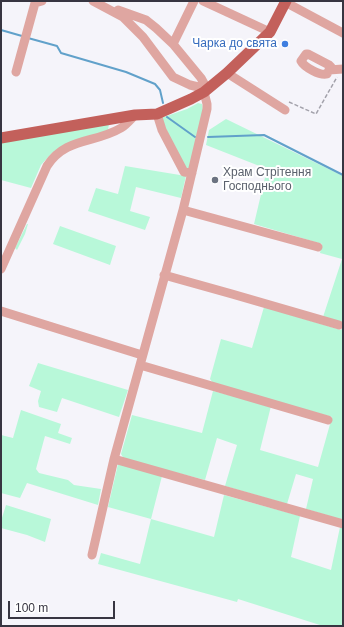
<!DOCTYPE html>
<html>
<head>
<meta charset="utf-8">
<style>
  body { margin:0 }
  #map { position:relative; width:344px; height:627px; overflow:hidden; background:#f5f4fa; font-family:Arial,sans-serif }
  canvas { display:block }
  .frame { position:absolute; inset:0; border:2px solid #373541; pointer-events:none }
  .scale { position:absolute; left:8px; top:601px; width:107px; height:18px; box-sizing:border-box; border:2px solid #373541; border-top:0; padding-left:5px; font-size:12px; line-height:14px; white-space:nowrap; color:#373541; -webkit-text-stroke:3px #fff; paint-order:stroke }
</style>
</head>
<body>
<div id="map">
<canvas width="344" height="627"></canvas>
<div class="frame"></div>
<div class="scale">100 m</div>
</div>
<script>
const g = document.querySelector('canvas').getContext('2d');
g.lineJoin = 'round';
function paint(path, color) { g.fillStyle = color; g.fill(path, 'evenodd'); }
function strokePath(path, color, width, dash) { g.strokeStyle = color; g.lineWidth = width; g.lineCap = dash ? 'butt' : 'round'; g.setLineDash(dash || []); g.stroke(path); }
function drawText(font, color, halo, rows, align = 'center') {
  g.font = font + ' Arial,sans-serif'; g.lineWidth = 4; g.setLineDash([]); g.textBaseline = 'middle'; g.strokeStyle = halo; g.fillStyle = color; for (const [text, x, y, turn = 0] of rows) {
    g.save(); g.translate(x, y); g.rotate((+turn || 0) * Math.PI / 180); g.textAlign = isNaN(turn) ? turn : align; if (halo) g.strokeText(text, 0, 0); g.fillText(text, 0, 0); g.restore();
  }
}
const green = new Path2D(`
  M198 103 202 104 203 109 190 170 184 168 161 118 187 109Z
  M226 119 343 176V323L323 317 342 259 320 253 322 244 254 224 267 169 206 145 209 130Z
  M109 124 108 130 52 153 41 165 31 188 1 180V142Z
  M125 166 186 176 181 198 136 187 130 211 150 217 145 230 88 211 96 188 118 194Z
  M27 224H28L25 234 17 250 15 248Z
  M60 226 116 246 110 265 53 244Z
  M264 307 341 330 343 325V520L306 509 313 479 296 474 287 504 225 486 237 445 217 438 205 480 124 459 121 454 132 415 202 433 213 391 271 406 260 450 318 467 332 417 213 383 210 379 221 339 252 348Z
  M38 363 128 390 119 417 62 398 57 412 39 407 38 401 41 391 29 386Z
  M21 410 61 424 58 433 72 438 70 444 45 436 36 469 39 473 68 480 74 485 101 489 98 505 27 483 20 498 1 493V435L13 438Z
  M118 464 162 476 151 519 214 537 224 495 300 516 291 557 331 570 340 527 343 528V626H323L238 599 237 602 98 564 101 553 140 564 151 519 108 507Z
  M6 505 51 519 45 542 27 535 1 528V521Z`);
const stream = new Path2D(`
  M1 30 22 36
  M28 38 57 46 61 53 126 72 155 84 160 90 163 103
  M167 117 195 137
  M208 137 264 135 343 175`);
const path = new Path2D(`
  M289 102 316 114 337 77`);
const minor = new Path2D(`
  M93 1 123 17 143 37 173 77 190 85 207 89
  M203 1 270 32
  M285 2 343 33
  M118 10 146 20 156 28 173 44 194 1
  M173 44 201 78 207 89
  M329 70 331 67 329 65 308 54H306L301 61C304 67 320 76 327 74L329 70 343 69
  M16 72 35 3 42 1
  M227 73 285 110
  M157 114 162 130 184 172 192 173
  M183 210 318 247
  M1 269 47 166C66 137 94 144 121 128 126 125 130 120 135 115
  M164 275 232 294 339 325
  M1 311 142 355
  M140 365 328 420
  M114 459 343 524
  M92 555 114 459 183 210 207 109V104L204 92`);
const major = new Path2D(`
  M1 138 135 115 157 114 191 99 204 92 227 73 270 32 286 1`);
const markers = [
  [285,44,4,"#3f7fe0"],
  [215,180,4,"#6b7280"]
];
const shopNames = [
  ["Чарка до свята",277,44]
];
const worshipNames = [
  ["Храм Стрітення",223,173],
  ["Господнього",223,187]
];
paint(green, '#b8f8d9');
strokePath(stream, '#61a1ca', 2);
strokePath(path, '#a3a2ab', 1.5, [4, 2]);
strokePath(minor, '#dfa6a1', 9);
strokePath(major, '#c3605b', 11);
for (const [x, y, r, color] of markers) { const dot = new Path2D(); dot.arc(x, y, r, 0, 2 * Math.PI); g.fillStyle = color; g.fill(dot); strokePath(dot, '#fff', 1.5); }
drawText('12px', '#366cbe', '#fff', shopNames, 'right');
drawText('12px', '#5b616d', '#fff', worshipNames, 'left');
</script>
</body>
</html>
